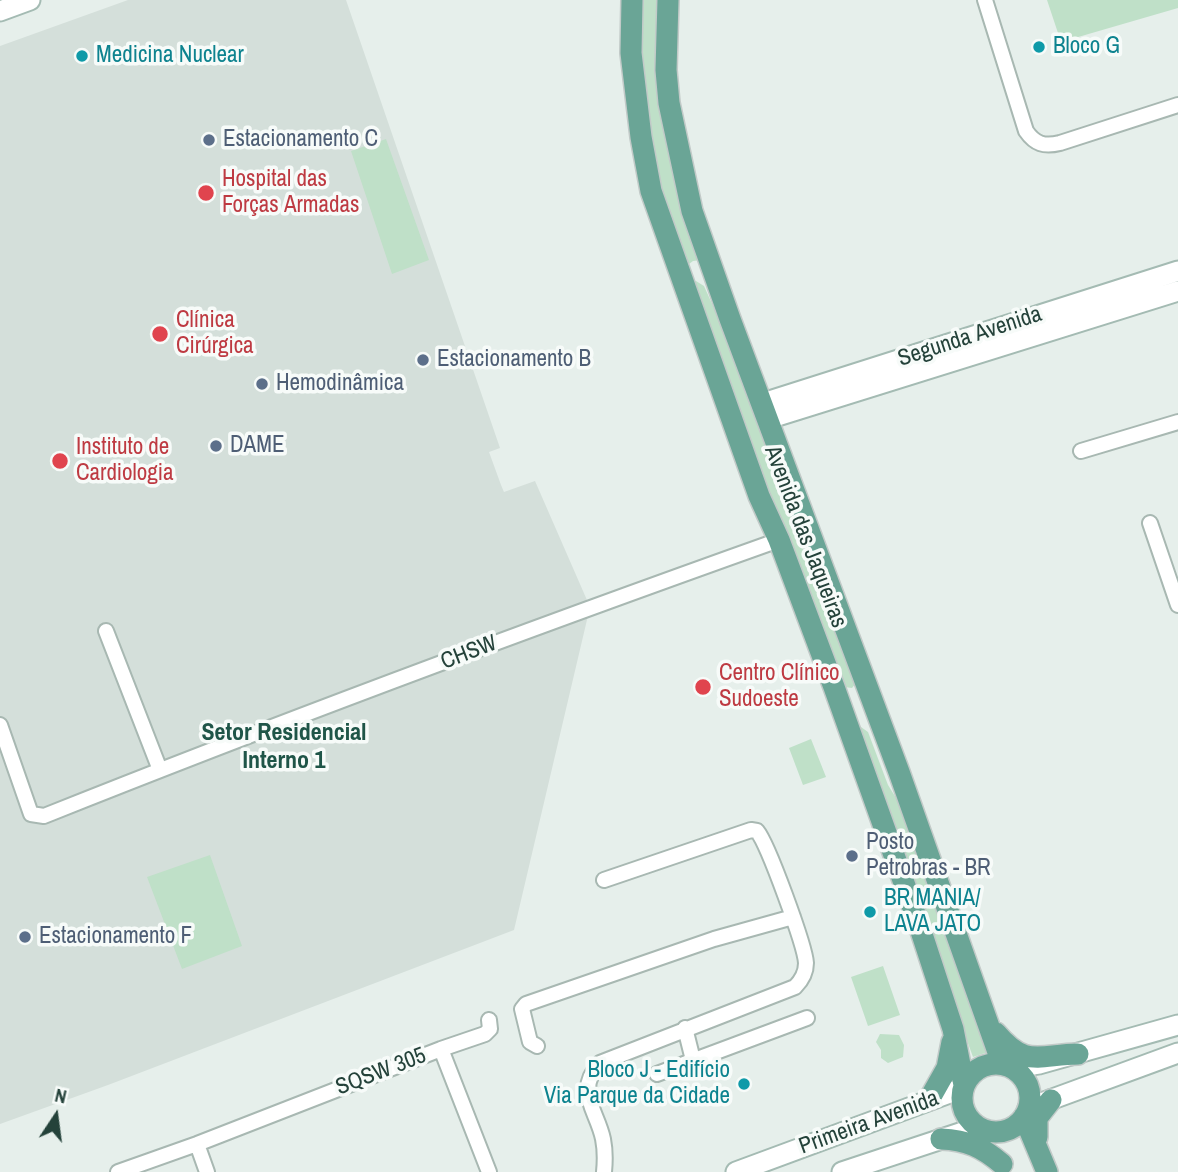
<!DOCTYPE html>
<html>
<head>
<meta charset="utf-8">
<style>
  body { margin:0 }
  #map { position:relative; width:1178px; height:1172px; overflow:hidden; background:#e6efeb; font-family:"Archivo Narrow",sans-serif }
  canvas { display:block }
  .north { position:absolute; left:21px; top:1081px; width:70px; height:70px; -webkit-text-stroke:5px #f7fbf9; paint-order:stroke; rotate:13deg; font-size:19px; font-weight:700; line-height:28px; text-align:center; color:#24423a }
  .north::after { content:''; display:block; margin:auto; width:24px; height:32px; background:#24423a; clip-path:polygon(50% 0,100% 100%,50% 72%,0 100%) }
</style>
</head>
<body>
<div id="map">
<canvas width="1178" height="1172"></canvas>
<div class="north">N</div>
</div>
<script>
const g = document.querySelector('canvas').getContext('2d');
g.lineJoin = 'round';
function paint(path, color) { g.fillStyle = color; g.fill(path, 'evenodd'); }
function strokePath(path, color, width, dash) { g.strokeStyle = color; g.lineWidth = width; g.lineCap = dash ? 'butt' : 'round'; g.setLineDash(dash || []); g.stroke(path); }
function drawText(font, color, halo, rows, align = 'center') {
  g.font = font + ' "Archivo Narrow",sans-serif'; g.lineWidth = 7; g.setLineDash([]); g.textBaseline = 'middle'; g.strokeStyle = halo; g.fillStyle = color; for (const [text, x, y, turn = 0] of rows) {
    g.save(); g.translate(x, y); g.rotate((+turn || 0) * Math.PI / 180); g.textAlign = isNaN(turn) ? turn : align; if (halo) g.strokeText(text, 0, 0); g.fillText(text, 0, 0); g.restore();
  }
}
const built = new Path2D(`
  M128 0H346L500 448 489 452 501 485 504 492 535 481 590 607 514 930 108 1085 0 1124V46Z`);
const green = new Path2D(`
  M637 0H661L701 260 693 261 685 267 673 235 647 135Z
  M1047 0H1178V8L1061 42Z
  M386 139 429 260 392 274 351 151Z
  M696 281 704 286 736 357 856 683 852 688 844 687 808 606 694 282Z
  M861 727 868 732 888 785 904 811 991 1051 973 1057 855 733Z
  M811 739 826 777 803 785 789 748Z
  M210 855 242 946 182 969 147 877Z
  M883 966 900 1015 868 1026 851 977Z
  M880 1034 899 1035 904 1045 903 1057 888 1063 881 1058V1050L876 1042Z`);
const street = new Path2D(`
  M985 0 1026 131C1035 144 1044 147 1060 143L1178 105
  M1081 451 1178 422
  M1150 523 1178 605
  M106 631 160 770
  M0 725 31 814 44 816C287 719 532 628 779 540
  M685 1028 693 1060
  M537 1046 530 1042 522 1009 526 1004 714 939 793 917
  M441 1049 485 1034 490 1029 489 1020
  M657 1074 807 1018
  M197 1144 207 1172
  M118 1172 197 1144 441 1049 489 1172
  M604 1172C605 1162 605 1149 603 1139 597 1110 574 1091 600 1063L795 987C801 981 806 973 806 963 805 946 768 844 757 831L751 830 604 880`);
const secondary = new Path2D(`
  M0 11 30 0
  M763 403 1178 271
  M768 419 1178 291
  M1013 1068 1039 1064 1178 1025
  M1028 1108 1178 1053
  M736 1172 963 1088
  M842 1172 978 1127`);
const primary = new Path2D(`
  M632 0 631 53 641 137 651 191 759 496 779 540 834 687 919 925 953 1029 964 1085
  M668 0 666 70 669 103 692 211 730 319 899 772 998 1052 1005 1065
  M996 1033C1026 1068 1037 1055 1078 1054
  M962 1098a34 34 0 1 1 68 0a34 34 0 1 1-68 0Z
  M929 1100 947 1068 952 1042
  M1024 1117 1047 1172
  M1037 1137V1118L1051 1100
  M941 1139C967 1140 982 1147 1002 1164`);
const markers = [
  [1039,47,7,"#0f9aa8"],
  [82,56,7,"#0f9aa8"],
  [209,140,7,"#5c6f8a"],
  [206,193,9,"#e0444e"],
  [160,334,9,"#e0444e"],
  [423,360,7,"#5c6f8a"],
  [262,384,7,"#5c6f8a"],
  [216,446,7,"#5c6f8a"],
  [60,461,9,"#e0444e"],
  [703,687,9,"#e0444e"],
  [852,856,7,"#5c6f8a"],
  [870,912,7,"#0f9aa8"],
  [25,937,7,"#5c6f8a"],
  [744,1084,7,"#0f9aa8"]
];
const cultureNames = [
  ["Bloco G",1053,47],
  ["Medicina Nuclear",96,56],
  ["BR MANIA/",884,899],
  ["LAVA JATO",884,925],
  ["Bloco J - Edifício",730,1071,"right"],
  ["Via Parque da Cidade",730,1097,"right"]
];
const serviceNames = [
  ["Estacionamento C",223,140],
  ["Estacionamento B",437,360],
  ["Hemodinâmica",276,384],
  ["DAME",230,446],
  ["Posto",866,843],
  ["Petrobras - BR",866,869],
  ["Estacionamento F",39,937]
];
const healthNames = [
  ["Hospital das",222,180],
  ["Forças Armadas",222,206],
  ["Clínica",176,321],
  ["Cirúrgica",176,347],
  ["Instituto de",76,448],
  ["Cardiologia",76,474],
  ["Centro Clínico",719,674],
  ["Sudoeste",719,700]
];
const streetNames = [
  ["Segunda Avenida",970,337,-18],
  ["Avenida das Jaqueiras",805,537,69],
  ["CHSW",469,653,-21],
  ["SQSW 305",381,1072,-21],
  ["Primeira Avenida",869,1123,-20]
];
const neighbourhoodNames = [
  ["Setor Residencial",284,734],
  ["Interno 1",284,762]
];
paint(built, '#d4dfda');
paint(green, '#bfe0c8');
strokePath(street, '#a8b8b2', 18);
strokePath(secondary, '#a4bbb3', 23);
strokePath(primary, '#c2cac8', 24);
strokePath(street, '#fff', 14);
strokePath(secondary, '#fff', 19);
strokePath(primary, '#6aa596', 21);
for (const [x, y, r, color] of markers) { const dot = new Path2D(); dot.arc(x, y, r, 0, 2 * Math.PI); g.fillStyle = color; g.fill(dot); strokePath(dot, '#f7fbf9', 2.5); }
drawText('23px', '#0d838f', '#f7fbf9', cultureNames, 'left');
drawText('23px', '#4e5e75', '#f7fbf9', serviceNames, 'left');
drawText('23px', '#be3a42', '#f7fbf9', healthNames, 'left');
drawText('23px', '#24423a', '#f7fbf9', streetNames);
drawText('bold 24px', '#1f5548', '#f7fbf9', neighbourhoodNames);
</script>
</body>
</html>
